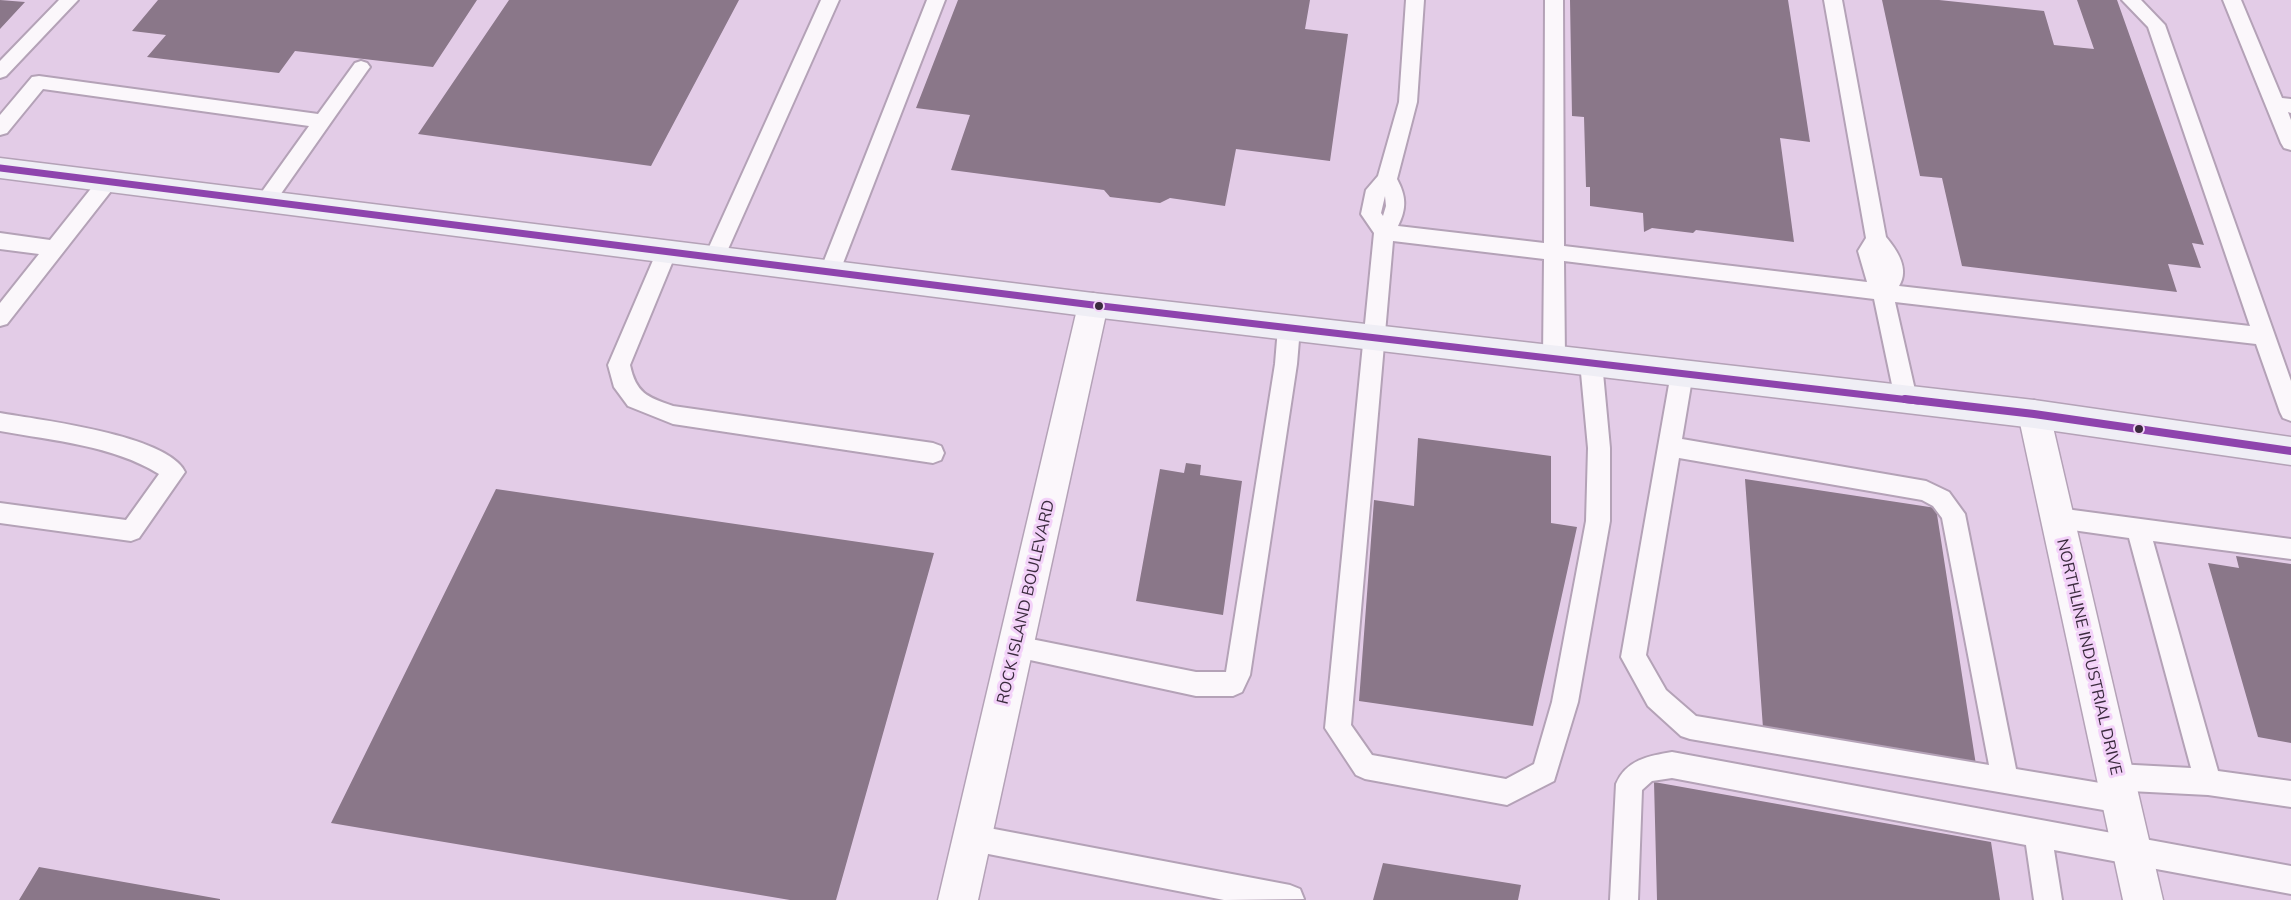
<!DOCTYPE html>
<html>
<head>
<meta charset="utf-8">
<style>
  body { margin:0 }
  canvas { display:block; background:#e3cce7 }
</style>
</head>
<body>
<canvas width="2291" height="900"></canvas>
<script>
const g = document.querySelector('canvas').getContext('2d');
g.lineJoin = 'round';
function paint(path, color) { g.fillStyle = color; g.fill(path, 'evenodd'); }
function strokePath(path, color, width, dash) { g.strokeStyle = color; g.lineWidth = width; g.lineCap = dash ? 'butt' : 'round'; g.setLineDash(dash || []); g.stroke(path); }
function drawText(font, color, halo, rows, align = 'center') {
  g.font = font + ' Mulish,sans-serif'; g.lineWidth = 6; g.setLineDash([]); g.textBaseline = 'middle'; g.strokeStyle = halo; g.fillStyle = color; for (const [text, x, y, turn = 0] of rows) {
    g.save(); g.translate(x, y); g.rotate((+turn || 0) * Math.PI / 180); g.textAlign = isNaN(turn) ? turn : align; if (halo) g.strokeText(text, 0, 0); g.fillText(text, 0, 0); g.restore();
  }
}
const building = new Path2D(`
  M0 0 25 2 0 29Z
  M158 0H477L433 67 295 51 279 73 147 57 166 35 132 31Z
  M509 0H739L651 166 418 134Z
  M958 0H1310L1305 29 1348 34 1330 161 1236 149 1225 206 1170 198 1160 203 1110 197 1104 190 951 170 970 115 916 108Z
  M1570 0H1788L1810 142 1780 138 1794 242 1696 230 1693 233 1652 228 1644 232 1643 213 1590 206V187H1586L1584 117 1572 116Z
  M1882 0H1939L2044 11 2054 45 2094 49 2077 0H2117L2204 245 2192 243 2201 268 2168 264 2177 292 1962 266 1942 178 1920 176Z
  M1418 438 1551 456V523L1577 527 1533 726 1359 701 1374 500 1414 506Z
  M1186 463 1201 465 1200 475 1242 481 1223 615 1136 601 1160 469 1184 473Z
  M1745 479 1936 508 1976 765 1763 728Z
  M496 489 934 553 836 900H790L331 823Z
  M2236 556 2291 564V743L2258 737 2208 563 2239 568Z
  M1654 782 1991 842 2000 900H1657Z
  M1383 863 1521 885 1518 900H1373Z
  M39 867 220 899V900H19Z`);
const lane = new Path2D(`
  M59 0H78L6 76 0 78V61Z
  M821 0H839L725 256 722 262 715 264 708 262 705 256Z
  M927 0H945L840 271 837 277 830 279 823 277 820 271Z
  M1406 0H1424L1417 102 1397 179C1406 196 1407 208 1398 226L1544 243 1545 0H1563L1564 246 1867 282 1858 251 1866 238 1824 0H1842L1886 237C1897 250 1910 269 1899 286L2250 326 2148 27 2122 0H2141L2165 25 2291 381V421L2283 418 2280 412 2256 344 1895 302 1917 399 1914 405 1906 408 1898 405 1895 399 1874 299 1564 261 1565 358 1562 364 1554 367 1546 364 1543 358 1544 259 1393 241 1351 725 1372 755 1506 779 1534 764 1552 702 1586 521 1588 448 1580 362 1583 356 1591 353 1599 356 1602 362 1610 448V521L1578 702 1554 781 1507 805 1365 779 1356 775 1325 728 1374 233 1361 214 1366 190 1378 176 1399 102ZM1385 196 1386 206 1383 216 1381 213Z
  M2223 0H2241L2282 98 2291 99V113L2288 112 2291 120V150L2284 148 2281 143Z
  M361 61 367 63 370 67 367 71 273 205 266 207 259 205 256 200 309 126 43 89 7 133 0 135V115L32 77 39 76 318 114 355 63Z
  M108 174 115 176 118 181 115 186 7 324 0 326V303L39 254 0 249V233L50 240 101 176Z
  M667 243 674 246 677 251 630 365C636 393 647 397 673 406L933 443 941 446 944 453 941 460 933 463 673 424 628 406 614 387 608 365 657 251 660 246Z
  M1289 320 1296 322 1300 328 1297 364 1250 675 1242 692 1233 696H1196L1007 655 1004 647 1007 639 1016 636 1196 672H1226L1275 364 1278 328 1282 322Z
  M1682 364 1690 367 1693 373 1682 439 1926 481 1949 492 1965 514 2016 769 2106 784 2103 777 2107 768 2116 764 2191 768 2129 538 2058 528 2050 525 2046 518 2050 511 2058 508 2291 539V559L2153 541 2218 771 2291 781V807L2208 795 2130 791 2134 800 2130 809 2121 813 1690 739 1681 736 1648 706 1621 657 1671 373 1674 367ZM1679 458 1922 500 1933 506 1942 518 1989 765 1696 716 1666 690 1646 655Z
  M0 413C40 420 168 435 185 472L139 538 131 541 0 523V503L126 520 159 474C112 445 54 441 0 431Z
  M1672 752 2291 866V894L2054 850 2062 900H2034L2026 845 1672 778 1652 781 1642 790 1638 900H1610L1616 784C1626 760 1648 756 1672 752Z
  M973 825 1290 885 1300 889 1304 899 1224 900 973 851 964 847 960 838 964 829Z`);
const street = new Path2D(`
  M1093 293 1104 296 1108 305 978 900H938L1078 305 1082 296Z
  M2034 400 2045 404 2050 414 2163 900H2123L2018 414 2023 404Z`);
const secondary = new Path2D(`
  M0 158 1093 293 2034 400 2291 437V465L2034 428 1093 317 0 178Z`);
const bus1Far1 = new Path2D(`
  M0 168 1093 305 1918 401`);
const bus1 = new Path2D(`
  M1905 399 2034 414 2291 451`);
const markers = [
  [1099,306,5,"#3b2b3e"],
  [2139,429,5,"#3b2b3e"]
];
const streetNames = [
  ["ROCK ISLAND BOULEVARD",1026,602,-77],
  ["NORTHLINE INDUSTRIAL DRIVE",2089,657,77]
];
paint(building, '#8a7789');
strokePath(lane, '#b4a2b7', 4);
strokePath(street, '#b4a2b7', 3);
strokePath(secondary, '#b4a2b7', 3);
paint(lane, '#fbf7fb');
paint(street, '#fbf7fb');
paint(secondary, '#efeef5');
strokePath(bus1Far1, '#8e44ad', 7);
strokePath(bus1, '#8e44ad', 8);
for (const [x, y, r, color] of markers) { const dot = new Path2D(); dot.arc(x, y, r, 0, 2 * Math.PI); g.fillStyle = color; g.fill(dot); strokePath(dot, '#f3d2f9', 2); }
drawText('16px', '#3b2b3e', '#f3d2f9', streetNames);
</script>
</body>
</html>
